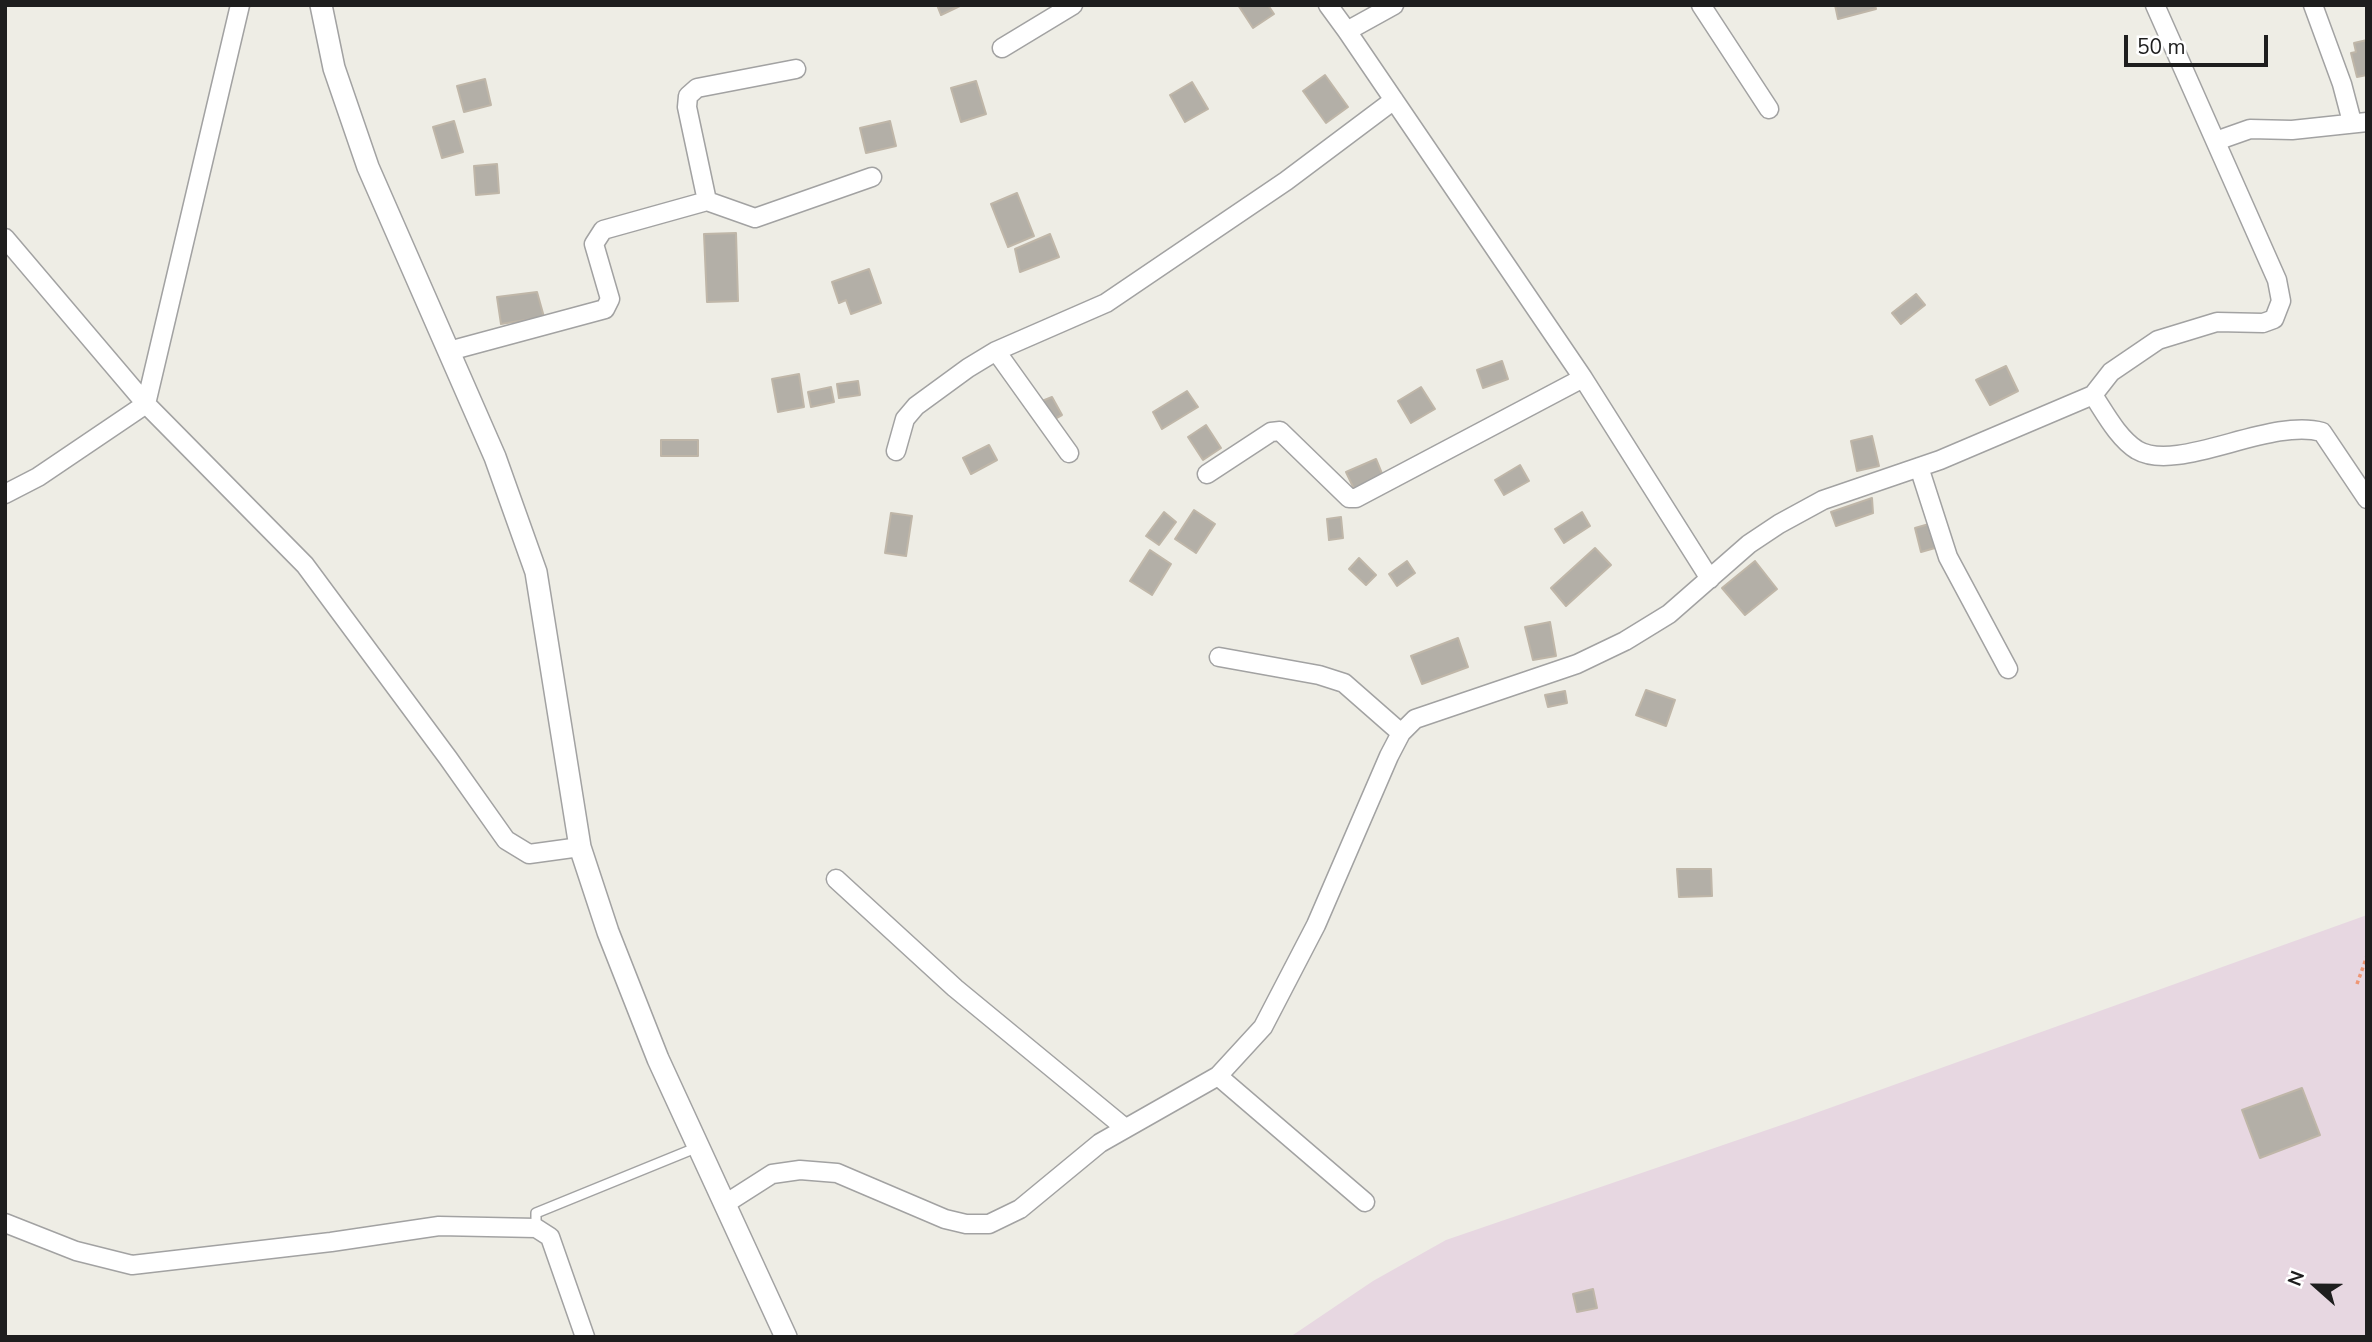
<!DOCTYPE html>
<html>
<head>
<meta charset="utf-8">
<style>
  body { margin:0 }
  #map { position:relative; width:2372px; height:1342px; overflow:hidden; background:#eeede5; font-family:"Nunito Sans",sans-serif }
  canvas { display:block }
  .frame { position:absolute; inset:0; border:7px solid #1e1e1e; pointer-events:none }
  .north { position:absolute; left:2281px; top:1251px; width:70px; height:70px; -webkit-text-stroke:5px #fff; paint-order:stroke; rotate:291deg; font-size:19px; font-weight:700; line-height:28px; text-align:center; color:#1e1e1e }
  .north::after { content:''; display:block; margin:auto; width:24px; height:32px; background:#1e1e1e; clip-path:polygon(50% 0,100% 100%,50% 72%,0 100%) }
  .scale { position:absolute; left:2124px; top:35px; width:144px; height:32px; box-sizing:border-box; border:4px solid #1e1e1e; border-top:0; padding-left:9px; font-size:21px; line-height:24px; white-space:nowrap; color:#1e1e1e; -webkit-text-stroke:5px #fff; paint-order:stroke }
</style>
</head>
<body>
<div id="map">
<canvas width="2372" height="1342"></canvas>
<div class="frame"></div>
<div class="north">N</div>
<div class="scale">50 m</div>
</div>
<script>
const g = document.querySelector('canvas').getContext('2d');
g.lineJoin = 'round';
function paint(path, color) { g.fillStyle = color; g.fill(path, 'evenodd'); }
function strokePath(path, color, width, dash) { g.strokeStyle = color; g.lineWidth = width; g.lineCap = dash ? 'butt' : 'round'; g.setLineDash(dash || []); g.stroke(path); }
const industrial = new Path2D(`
  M2367 915V1337H1290L1373 1281 1446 1240 1799 1119Z`);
const building = new Path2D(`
  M937 5H962L941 15Z
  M1238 5H1268L1274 14 1253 28Z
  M1835 5H1875L1876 9 1838 19Z
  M2367 40V75L2357 77 2351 53 2356 52 2354 43Z
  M1325 75 1348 107 1326 123 1303 91Z
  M485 79 491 105 464 112 457 86Z
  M976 81 986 114 961 122 951 88Z
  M1192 82 1208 109 1185 122 1170 95Z
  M454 121 463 152 442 158 433 127Z
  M890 121 896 146 866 153 860 128Z
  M497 164 499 193 476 195 474 166Z
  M1017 193 1034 236 1008 247 991 204Z
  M736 233 738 301 707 302 704 234Z
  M1050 234 1059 257 1020 272 1015 249Z
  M869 269 881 303 851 314 846 300 839 303 832 282Z
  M537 292 544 317 501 324 497 297Z
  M1916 294 1925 305 1901 324 1892 313Z
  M1502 361 1508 379 1483 388 1477 370Z
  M2006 366 2018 391 1990 405 1976 380Z
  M799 374 804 407 778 412 772 379Z
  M858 381 860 395 839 398 837 384Z
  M831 387 834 402 811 407 808 392Z
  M1421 387 1435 409 1411 423 1398 401Z
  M1187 391 1198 407 1162 429 1153 412Z
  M1052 397 1062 415 1051 421 1042 401Z
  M1206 425 1221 448 1203 460 1188 437Z
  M1872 436 1879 466 1857 471 1851 441Z
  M661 440H698V456H661Z
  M989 445 997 460 971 474 963 458Z
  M1376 459 1383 476 1354 489 1346 472Z
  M1520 465 1529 481 1504 495 1495 480Z
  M1872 498 1873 513 1836 526 1831 512Z
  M1194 510 1215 524 1196 553 1175 539Z
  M1164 512 1176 522 1159 545 1146 536Z
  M1582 512 1590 526 1564 543 1555 529Z
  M891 513 912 516 906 556 885 553Z
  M1341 517 1343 538 1329 540 1327 519Z
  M1929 524 1935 548 1921 552 1915 528Z
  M1595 548 1611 565 1566 606 1551 588Z
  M1150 550 1171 564 1152 595 1130 581Z
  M1359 558 1376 575 1366 585 1349 569Z
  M1407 561 1415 573 1397 586 1389 574Z
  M1755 561 1777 589 1745 615 1722 588Z
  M1550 622 1556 656 1533 660 1525 627Z
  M1458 638 1468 667 1422 684 1411 656Z
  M1646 690 1675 700 1666 726 1636 715Z
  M1565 691 1567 703 1548 707 1545 695Z
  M1677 869H1711L1712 896 1679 897Z
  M2302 1088 2320 1135 2260 1158 2242 1110Z
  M1593 1289 1597 1308 1577 1312 1573 1294Z`);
const path = new Path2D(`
  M2357 984 2367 956`);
const service = new Path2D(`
  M536 1228V1213L698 1147`);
const minor = new Path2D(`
  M1328 5 1347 31 1394 5
  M1701 5 1769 109
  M2313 5 2342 84 2352 122
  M1347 31 1583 378 1710 579
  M1002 48 1073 5
  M2216 141 2250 129 2292 130 2367 122
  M707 201 687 107 688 96 697 88 796 69
  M5 238 146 404 305 565 448 758 506 840 529 854 580 847
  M449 351 605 309 610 299 594 244 603 230 707 201 755 218 872 177
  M996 351 1069 453
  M2093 395C2105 413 2118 438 2137 450 2178 474 2270 417 2322 432L2367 499
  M896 451 905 419 916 406 968 368 996 351 1106 303 1286 181 1394 100
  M1919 467 1948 557 2008 669
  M1207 474 1271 432 1280 431 1349 498H1356L1583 378
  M5 494 38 477 146 404 240 5
  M1219 657 1319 675 1344 683 1401 733
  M836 879 955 988 1125 1128
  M1218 1076 1365 1202
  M725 1204 772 1174 800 1170 837 1173 945 1219 966 1224H989L1020 1209 1100 1143 1218 1076 1263 1027 1316 925 1389 756 1401 733 1415 719 1577 664 1625 641 1669 614 1749 544 1779 524 1823 500 1940 460 2093 395 2111 372 2158 340 2217 322 2263 323 2274 319 2281 301 2277 280 2155 5
  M5 1223 76 1251 132 1265 331 1242 439 1226 536 1228 550 1237 585 1337`);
const tertiary = new Path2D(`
  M321 5 334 68 368 167 495 457 536 572 580 847 608 932 658 1059 786 1337`);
paint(industrial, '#e7d7e1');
paint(building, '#b3afa7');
strokePath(building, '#bfb6a8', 2);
strokePath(service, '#a2a2a2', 12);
strokePath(minor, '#a2a2a2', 21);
strokePath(tertiary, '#a2a2a2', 24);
strokePath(path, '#ef9775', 3.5, [3.5, 3.5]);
strokePath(service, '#fff', 9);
strokePath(minor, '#fff', 18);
strokePath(tertiary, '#fff', 21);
</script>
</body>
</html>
